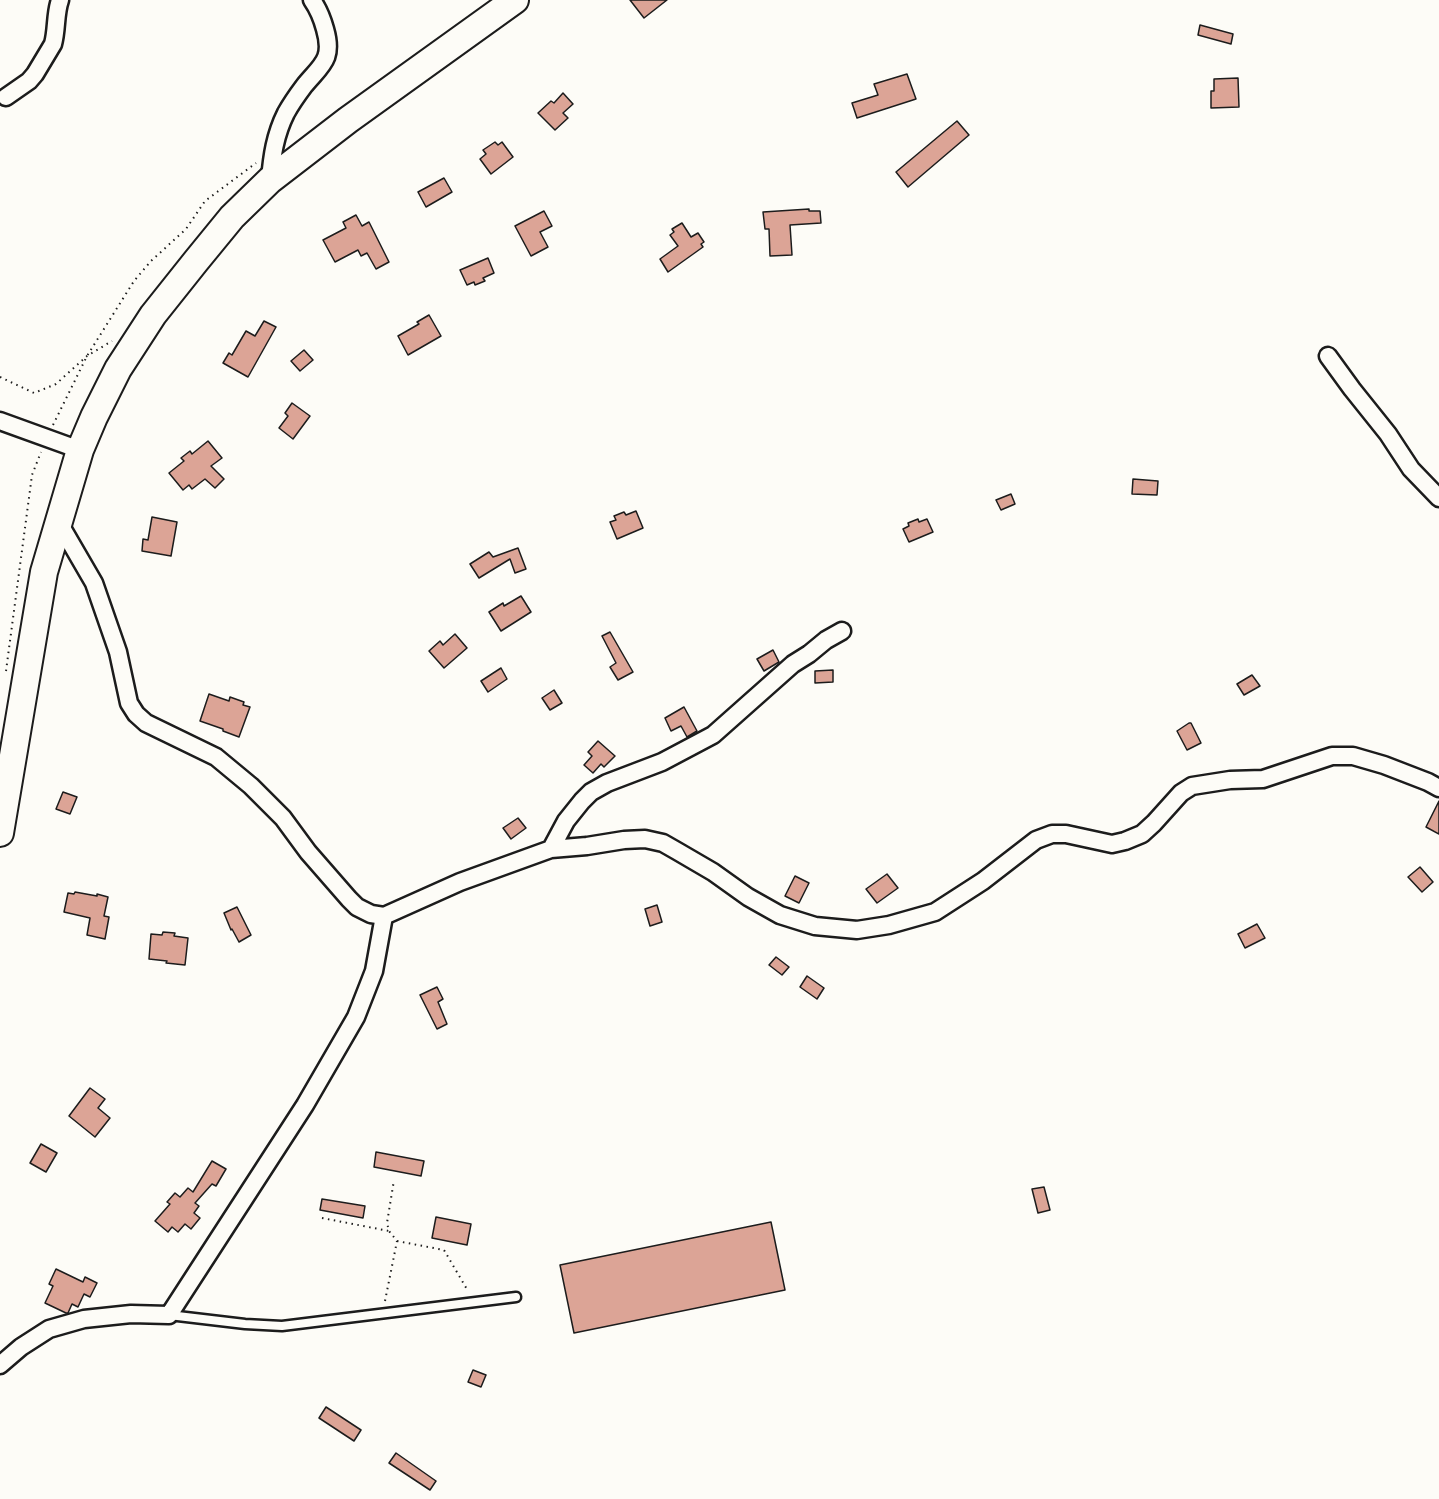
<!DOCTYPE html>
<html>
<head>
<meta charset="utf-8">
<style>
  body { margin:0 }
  canvas { display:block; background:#fdfcf7 }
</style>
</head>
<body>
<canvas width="1439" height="1499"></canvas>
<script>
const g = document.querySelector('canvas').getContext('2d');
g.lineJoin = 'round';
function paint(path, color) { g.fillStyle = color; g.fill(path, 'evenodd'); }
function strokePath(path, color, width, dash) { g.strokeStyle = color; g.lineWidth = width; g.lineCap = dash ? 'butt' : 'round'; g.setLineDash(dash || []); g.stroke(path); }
const building = new Path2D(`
  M630 0H667L644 18Z
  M1200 25 1233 34 1231 44 1198 35Z
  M907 74 916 99 857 118 852 103 878 95 874 84Z
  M1238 78 1239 107 1211 108V91H1214V79Z
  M563 93 573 104 563 113 568 118 555 130 538 113 551 101 554 103Z
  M957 121 969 135 908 187 896 172Z
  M495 142 498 145 502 142 513 157 491 174 480 159 486 154 483 150Z
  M444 178 452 192 426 207 418 192Z
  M809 209V211H820L821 223 790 225 792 255 770 256 769 229H765L763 212Z
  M544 211 552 226 540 232 548 247 531 256 515 226Z
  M356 215 362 226 369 222 389 262 376 269 367 253 361 256 358 250 335 262 323 240 346 228 343 222Z
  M682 223 691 237 698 233 704 242 701 244 703 247 668 272 660 259 678 246 670 235 674 232 672 229Z
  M488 258 494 273 483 278 485 281 475 285 474 282 467 285 460 270Z
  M429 315 441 336 408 355 398 336 419 324 417 322Z
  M264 321 276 327 248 377 223 363 229 353 232 355 246 331 255 336Z
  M304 350 313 360 300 371 291 361Z
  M292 403 310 416 293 439 279 428 288 416 285 413Z
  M208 441 222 458 211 466 224 479 215 488 205 479 192 489 189 485 183 490 169 473 184 461 181 458 190 451 192 454Z
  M1133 479 1158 481 1157 495 1132 494Z
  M1011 494 1015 504 1001 510 996 500Z
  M636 511 643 528 617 539 610 522 616 520 614 516 624 512 626 515Z
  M152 517 177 522 171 556 142 551 143 539 148 540Z
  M918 519 919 522 927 519 933 532 909 542 903 529 909 526 908 523Z
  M518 548 526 569 515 573 510 559 479 578 470 564 489 552 493 557Z
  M521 596 531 612 501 631 489 612 503 603 504 606Z
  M610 632 633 672 618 680 610 667 616 663 602 636Z
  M455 634 467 648 444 668 429 651 440 641 443 645Z
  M773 650 779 662 764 671 757 659Z
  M501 668 507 679 488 692 481 681Z
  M833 670V682L815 683V671Z
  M1252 675 1260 686 1244 695 1237 684Z
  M554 690 562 703 550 710 542 698Z
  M209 694 229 701 230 697 244 702 243 705 250 707 239 737 223 731V729L200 721Z
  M684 707 697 731 687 737 681 726 671 731 665 718Z
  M1189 723H1191L1201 743 1187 750 1177 731Z
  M598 741 615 756 604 767 601 764 593 773 584 765 592 756 588 752Z
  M63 792 77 797 70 814 56 809Z
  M1439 801V834L1426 827Z
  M518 818 526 828 511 839 503 828Z
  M1420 867 1433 882 1422 892 1408 877Z
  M887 874 898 888 877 903 866 889Z
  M795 876 809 883 799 903 785 896Z
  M75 892 97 896V894L108 897 104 916 109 917 105 939 87 935 90 918 64 912 68 893 74 894Z
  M657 905 662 922 650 926 645 909Z
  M237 907 251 935 239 942 232 929 231 930 224 913Z
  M1257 924 1265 938 1245 948 1238 934Z
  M163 932 175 933 174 936 188 938 185 965 166 963 167 961 149 959 151 934 162 935Z
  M776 957 789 967 782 975 769 965Z
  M807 976 824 988 817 999 800 987Z
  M437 987 443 999 438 1002 447 1024 437 1029 420 995Z
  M90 1088 105 1099 98 1108 110 1118 95 1137 69 1116Z
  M41 1144 57 1153 46 1172 30 1163Z
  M376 1152 424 1161 421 1176 374 1167Z
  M212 1161 226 1169 216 1186 212 1184 195 1203 199 1206 194 1213 200 1218 191 1229 185 1224 178 1232 172 1227 168 1232 155 1221 170 1204 167 1202 175 1193 180 1197 188 1188 193 1192Z
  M1044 1187 1050 1210 1038 1213 1032 1189Z
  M322 1199 365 1206 363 1218 320 1210Z
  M436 1217 471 1224 467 1245 432 1238Z
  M771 1222 785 1290 574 1333 560 1265Z
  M56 1269 83 1282 85 1277 97 1283 90 1297 84 1294 78 1307 72 1304 68 1313H66L45 1303 53 1286 49 1284Z
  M473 1370 486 1375 481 1387 468 1382Z
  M326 1407 361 1430 354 1441 319 1418Z
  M396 1453 436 1481 430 1490 389 1463Z`);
const path = new Path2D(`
  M0 377 34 393 56 384 87 356 112 341
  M53 425 87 356 134 281 151 261 186 229 205 201 256 163
  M6 671 32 475 41 452
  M322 1218 389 1231
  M397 1241 444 1250 468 1291
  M385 1301 397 1241 389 1231 387 1223 394 1180`);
const service = new Path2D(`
  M169 1315 245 1324 282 1326 516 1297`);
const minor = new Path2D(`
  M6 97 29 81 35 74 53 44C57 30 55 14 60 0
  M270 180C272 156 275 135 286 113 291 104 298 94 304 86 321 65 334 60 325 29 322 18 319 10 312 0
  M1328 356 1352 389 1388 434 1411 469 1439 498
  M0 421 80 450
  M58 521 94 583 118 652 129 703 136 714 146 723 216 757 251 786 283 818 308 852 349 899 357 907 371 914 384 916 460 882 551 849 587 846 624 840 645 839 663 843 677 851 713 872 748 897 780 915 815 926 857 930 889 925 935 912 983 881 1036 840 1052 834H1066L1112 844 1125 841 1142 834 1154 823 1181 793 1192 786 1230 780 1263 779 1332 756H1353L1384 765 1428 782 1439 788
  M551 849 566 821 582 801 591 792 607 783 662 762 713 735 793 664 809 654 826 640 842 631
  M0 1365 21 1347 49 1329 84 1319 131 1314 169 1315 305 1105 356 1017 374 971 384 916`);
const primary = new Path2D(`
  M0 833 44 572 80 450 94 417 118 369 153 315 196 261 232 217 270 180 348 120 515 0`);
paint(building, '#dca496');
strokePath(building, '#1c1c1c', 1.5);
strokePath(service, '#1c1c1c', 13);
strokePath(minor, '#1c1c1c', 21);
strokePath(primary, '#1c1c1c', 30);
strokePath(path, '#1c1c1c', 2, [1.5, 4.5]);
strokePath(service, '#fdfcf7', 8);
strokePath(minor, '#fdfcf7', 16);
strokePath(primary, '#fdfcf7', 26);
</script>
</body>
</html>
